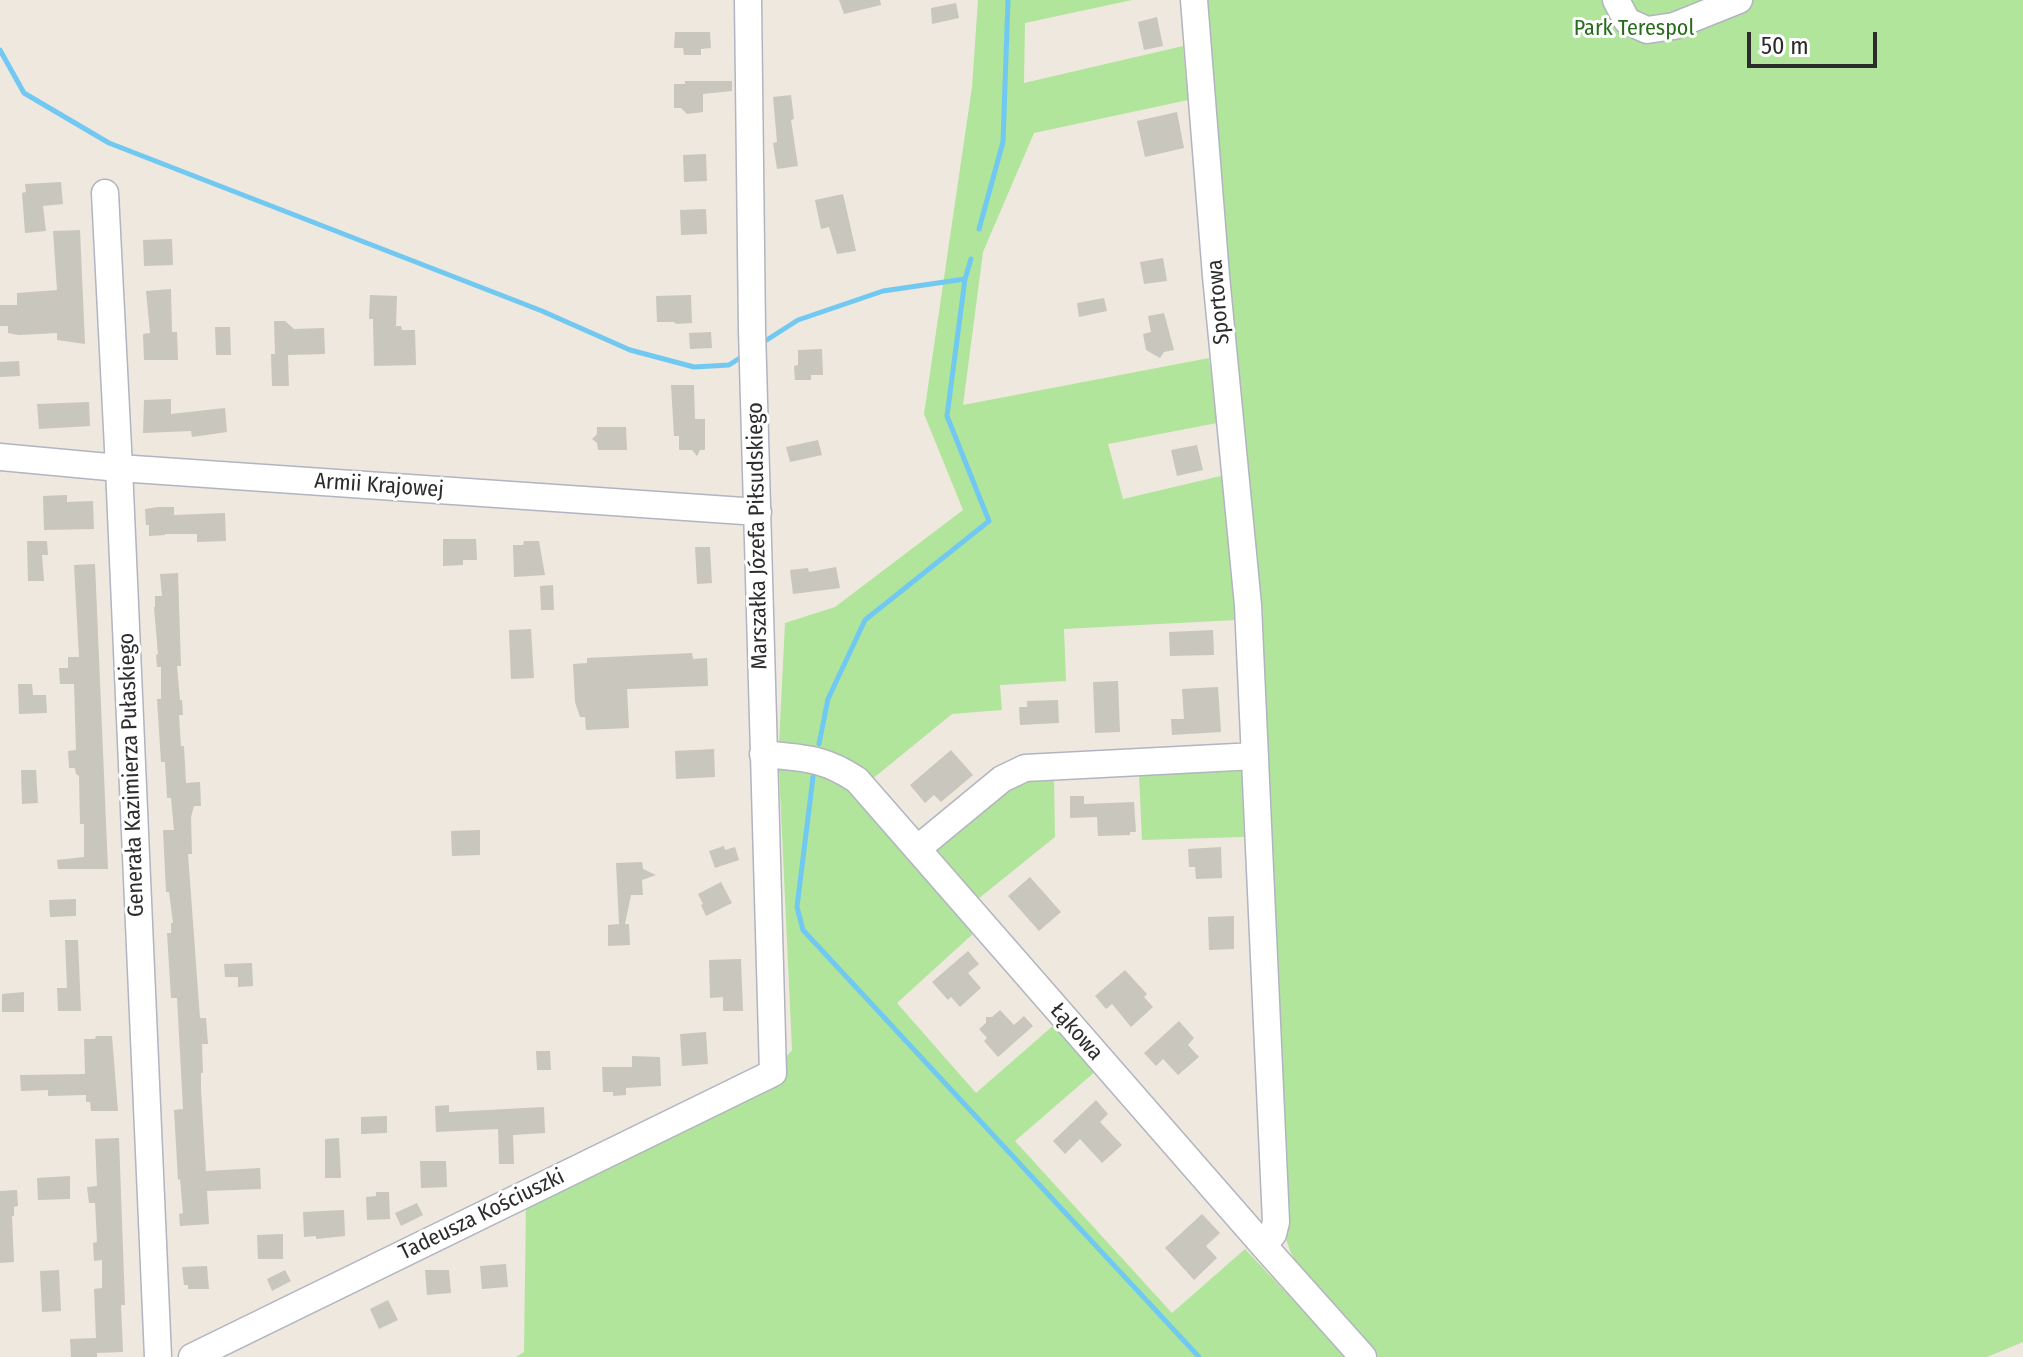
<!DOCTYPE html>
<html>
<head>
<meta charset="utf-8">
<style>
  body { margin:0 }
  #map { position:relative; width:2023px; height:1357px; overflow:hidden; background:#eee8df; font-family:"Fira Sans Condensed",sans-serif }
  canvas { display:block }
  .scale { position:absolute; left:1747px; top:32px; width:130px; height:36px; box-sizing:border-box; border:4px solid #2c2c2c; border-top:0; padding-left:10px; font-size:24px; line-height:28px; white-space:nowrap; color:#2c2c2c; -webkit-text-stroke:6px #fff; paint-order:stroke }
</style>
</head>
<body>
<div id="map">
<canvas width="2023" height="1357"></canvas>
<div class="scale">50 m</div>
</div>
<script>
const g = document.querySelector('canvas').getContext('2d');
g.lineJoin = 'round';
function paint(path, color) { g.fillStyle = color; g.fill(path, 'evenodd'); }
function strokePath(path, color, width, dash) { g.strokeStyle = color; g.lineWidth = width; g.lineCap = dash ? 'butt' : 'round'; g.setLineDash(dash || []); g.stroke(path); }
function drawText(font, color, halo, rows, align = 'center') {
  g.font = font + ' "Fira Sans Condensed",sans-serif'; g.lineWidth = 6; g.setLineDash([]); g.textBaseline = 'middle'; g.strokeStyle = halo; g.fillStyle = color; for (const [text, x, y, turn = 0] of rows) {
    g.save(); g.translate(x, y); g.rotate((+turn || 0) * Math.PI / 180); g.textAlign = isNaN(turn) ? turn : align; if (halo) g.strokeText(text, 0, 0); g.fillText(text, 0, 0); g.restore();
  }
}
const green = new Path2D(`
  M978 0H1132L1025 23 1024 83 1183 46 1188 100 1034 133 983 252 963 405 1209 358 1217 423 1108 444 1123 499 1225 475 1236 620 1064 629 1066 681 1000 685 1002 710 952 714 871 780 779 744 785 623 835 607 963 510 924 414 972 87Z
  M1206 0H2023V1342L1987 1357H1378C1352 1329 1299 1280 1288 1245 1286 1240 1285 1233 1284 1227Z
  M779 769 818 773 853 791 975 932 897 1003 976 1093 1055 1024 1097 1070 1015 1141 1172 1313 1245 1249 1347 1357H516L524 1352 526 1204 748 1100 792 1050Z
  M1242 771 1244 837 1142 840 1139 775Z
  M1054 777 1055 837 978 899 931 850 1014 783 1035 778Z`);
const stream = new Path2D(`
  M0 50 24 93 109 143 542 311 630 350 694 367 729 365 743 356
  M979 229 1003 142 1008 0
  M762 343 798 320 883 291 965 279
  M819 744 828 699 865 620 989 521 947 416 965 279 971 259
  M813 777 797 907 803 930 1199 1357`);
const building = new Path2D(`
  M839 0H880L881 5 844 14Z
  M956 3 959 18 932 24 931 8Z
  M1157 17 1163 46 1144 50 1138 22Z
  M675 32H710L711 48 701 49V55H684L683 48H674Z
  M685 81H732V91L703 94V112L687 114 681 108H674V84H685Z
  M791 95 794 119 791 120 798 166 777 169 773 143 777 142 773 97Z
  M1177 112 1184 148 1145 157 1137 121Z
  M706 154 707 181 684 182 683 155Z
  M61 182 63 204 43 206 46 231 25 233 22 193 26 192 25 184Z
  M843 194 856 251 837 254 829 227 821 229 815 200Z
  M706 209 707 234 681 235 680 210Z
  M80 230 85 344 57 340V333L19 335 8 333V326H0V305H17V293L57 290 53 231Z
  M172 239 173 265 144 266 143 240Z
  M1163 258 1167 281 1144 284 1140 262Z
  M171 289 172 332H177L178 360H144L143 334 150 333 146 291Z
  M370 295 397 296 396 326H401L402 330H415L416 365 374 366 373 319H369Z
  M691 295 692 323 676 324 674 322H657L656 296Z
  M1104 298 1107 311 1079 317 1077 303Z
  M1164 313 1174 350 1164 352 1160 358 1146 350 1143 334 1151 332 1148 316Z
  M274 321H285L294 329 324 328 325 354 288 355 289 386H272L271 354H275Z
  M215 327H230L231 355H216Z
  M711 332 712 348 690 349 689 333Z
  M822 349 823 375H811V380H795L794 366 798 365V350Z
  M19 361 20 376 0 377V362Z
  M671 385H694L695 419H705V450H700L697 456 692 450H679V436H674Z
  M171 399V414L225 408 227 432 192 437 191 431 143 433 144 400Z
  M89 402 90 426 39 429 37 404Z
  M597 427H626L627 450H598L597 443 592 439 597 434Z
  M818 440 822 455 790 462 786 447Z
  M1197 445 1203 470 1177 476 1171 450Z
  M67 495V502L93 501 94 529 44 530 43 496Z
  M158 507H174V515L225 513 226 541 197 542V534H165V535L149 536V525H146L145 509Z
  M443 539H476L477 560H463V565L443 566Z
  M27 541H47L48 555H42L44 581H28Z
  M524 541H539L545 575 514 577 513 545H523Z
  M695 547H710L712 583 697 584Z
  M95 564 108 869H58L57 860 84 857V824H80L79 776 76 774 75 768H69L68 751 76 750 74 684H60L59 668H68V657H79L74 565Z
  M836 567 840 588 793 594 790 570 808 568 809 572Z
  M178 573 181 666H177L180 700H182L183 715H179L181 746H184L186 783 200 782 201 806H194L191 817 192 854H188L200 1018H206L208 1044H202L203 1073H201V1089L206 1171 260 1168 261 1189 207 1191 209 1224 180 1226 179 1214 183 1213 180 1179 178 1180 174 1110 183 1109 177 998H171L167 933H171V923H173L169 892H166L163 830H174L171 798H167L165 762H161L157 699H161V667H157L156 655 158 654 154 607H155V596H162L160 574Z
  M553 585 554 610H541L540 586Z
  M531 629 534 678 511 679 509 630Z
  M1213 630 1214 655 1170 656 1169 632Z
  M692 653 693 659 707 658 708 686 627 689 629 728 586 730 585 717H580L575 702 573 664 587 663V658Z
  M1118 681 1120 732 1095 733 1093 682Z
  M18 684H32L33 695H46L47 713 19 714Z
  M1218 687 1221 732 1172 735 1171 719H1184L1182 689Z
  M1058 700 1059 723 1020 725 1019 707H1027V701Z
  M714 749 715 777 676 779 675 751Z
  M951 750 973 775 941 802 934 795 925 803 910 785Z
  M21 770H36L38 803 22 804Z
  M1070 796H1084V804L1134 802 1136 832H1130V835L1098 836 1097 817 1070 818Z
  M480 830V855L452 856 451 831Z
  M724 846 725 850 735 847 739 860 715 868 709 851Z
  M1221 847 1222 878 1196 879 1195 867H1189L1188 849Z
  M642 862 643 869 656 875 642 880 643 895H631L625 924H629L630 945 608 946V925L619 924 616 863Z
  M1030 877 1061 912 1039 931 1008 896Z
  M721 882 732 903 706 916 701 905 703 904 698 894Z
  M76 899V916L50 917 49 900Z
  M1234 916V949L1209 950 1208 917Z
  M65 940H78L81 1011H58L57 988H67Z
  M968 951 979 964 968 973 981 988 960 1007 951 997 948 1000 932 982Z
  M741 959 743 1011H723V997L710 998 709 960Z
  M252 963 253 986 238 987V977H225L224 964Z
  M1125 970 1147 994 1144 997 1153 1007 1131 1027 1112 1004 1106 1009 1095 996Z
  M24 992V1012H2V994Z
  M1000 1010 1014 1025 1024 1016 1033 1026 998 1057 984 1041 987 1038 979 1029 986 1023V1017H992Z
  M1179 1021 1194 1038 1188 1045 1199 1057 1178 1075 1163 1059 1156 1066 1144 1053Z
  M706 1032 708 1064 682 1066 680 1034Z
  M96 1036H112L118 1111H91L90 1102H86V1095L48 1096V1090L21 1091 20 1075 85 1074 84 1039H95Z
  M536 1051H550L551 1070H537Z
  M632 1056 660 1057 661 1086 626 1088V1095L613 1096V1092H603L602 1067H632Z
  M1096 1100 1108 1114 1100 1122 1122 1145 1102 1163 1080 1139 1065 1154 1053 1141Z
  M449 1105V1112L544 1107 545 1133 513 1135 514 1164H499L498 1129 436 1132 435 1106Z
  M387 1116V1133L361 1134V1117Z
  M119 1138 125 1305H121L123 1352 97 1353V1357H71L70 1339 96 1338 94 1289 102 1288V1260L94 1261 93 1243 97 1242 95 1203H89L87 1187 97 1186 95 1139Z
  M339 1138 341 1178H325V1139Z
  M420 1161H446L447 1187 421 1188Z
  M70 1176V1199L38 1200 37 1178Z
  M17 1190 18 1206 14 1207V1216H12L14 1262 0 1263V1191Z
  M376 1192H389L390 1219 367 1220 366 1197 376 1196Z
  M417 1203 423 1215 401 1226 395 1213Z
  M344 1210 345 1236 316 1239V1236L304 1237 303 1212Z
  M1202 1214 1220 1233 1206 1246 1217 1258 1194 1280 1165 1248Z
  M283 1234V1259H258L257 1235Z
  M506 1264 508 1287 482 1289 480 1266Z
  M207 1266 209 1289H188V1285H184L182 1267Z
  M59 1270 61 1311 42 1312 40 1271Z
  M285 1270 291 1281 272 1291 267 1279Z
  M425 1270H449L451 1293 427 1295Z
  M388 1300 398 1320 379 1329 370 1309Z`);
const minor = new Path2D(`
  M1194 0 1216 276 1248 605 1276 1222 1273 1234 1263 1245
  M1616 0 1627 21 1647 30 1674 26 1739 0
  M105 193 119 468 158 1357
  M0 457 119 468 758 512
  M763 754C802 758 823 757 857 780L1263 1245 1363 1357
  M917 849 1002 779 1025 768 1255 756
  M192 1357 773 1073 752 330 748 0`);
const parkNames = [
  ["Park Terespol",1634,29]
];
const streetNames = [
  ["Sportowa",1219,302,-95],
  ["Armii Krajowej",379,486,4],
  ["Marszałka Józefa Piłsudskiego",758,536,-91],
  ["Generała Kazimierza Pułaskiego",132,775,-92],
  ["Łąkowa",1076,1032,49],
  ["Tadeusza Kościuszki",482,1215,-26]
];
paint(green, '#b1e59b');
strokePath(stream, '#71c9f1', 5);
paint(building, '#c9c6bd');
strokePath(minor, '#b2b4c0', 29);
strokePath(minor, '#fff', 26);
drawText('22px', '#276c1a', '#fff', parkNames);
drawText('22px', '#2c2c2c', '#fff', streetNames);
</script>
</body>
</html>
